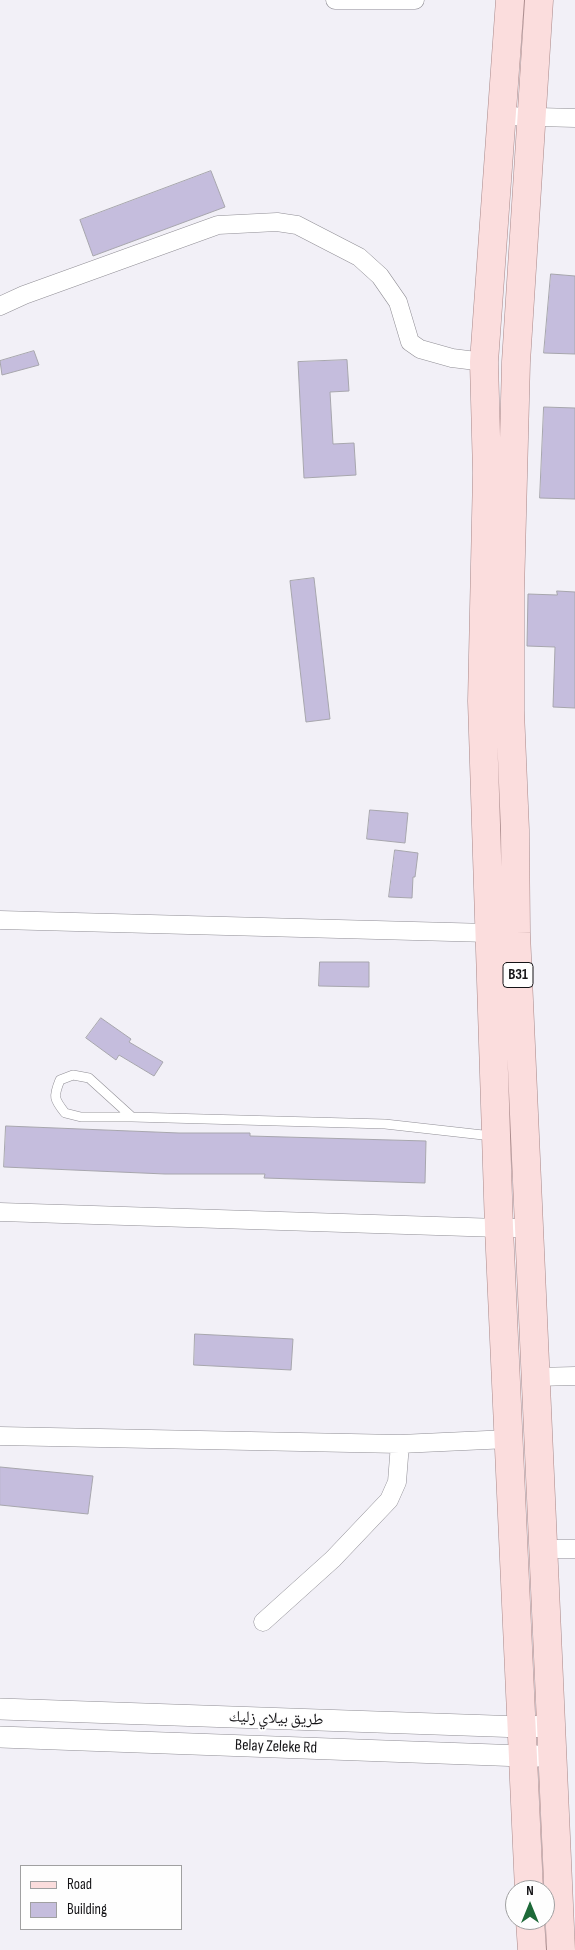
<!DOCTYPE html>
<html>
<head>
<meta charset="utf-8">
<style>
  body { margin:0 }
  #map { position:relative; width:575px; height:1950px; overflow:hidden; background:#f2f0f7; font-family:"Sofia Sans Condensed",sans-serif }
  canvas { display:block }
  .legend { position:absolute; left:20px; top:1865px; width:162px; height:65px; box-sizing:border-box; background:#fefefe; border:1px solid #a0a0a1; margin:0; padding:6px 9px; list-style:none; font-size:15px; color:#141316 }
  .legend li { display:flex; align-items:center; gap:10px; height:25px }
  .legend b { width:25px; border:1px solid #a0a0a1 }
  .north { position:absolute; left:505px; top:1880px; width:50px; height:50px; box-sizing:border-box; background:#fefefe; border:1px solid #a0a0a1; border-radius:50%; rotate:0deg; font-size:14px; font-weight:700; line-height:20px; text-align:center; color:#141316 }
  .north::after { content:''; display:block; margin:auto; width:18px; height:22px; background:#1d6938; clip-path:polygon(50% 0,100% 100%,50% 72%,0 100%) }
</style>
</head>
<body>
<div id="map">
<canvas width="575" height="1950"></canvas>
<ul class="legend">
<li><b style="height:6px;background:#fbdddd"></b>Road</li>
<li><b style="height:14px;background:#c5bddd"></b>Building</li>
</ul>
<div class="north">N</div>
</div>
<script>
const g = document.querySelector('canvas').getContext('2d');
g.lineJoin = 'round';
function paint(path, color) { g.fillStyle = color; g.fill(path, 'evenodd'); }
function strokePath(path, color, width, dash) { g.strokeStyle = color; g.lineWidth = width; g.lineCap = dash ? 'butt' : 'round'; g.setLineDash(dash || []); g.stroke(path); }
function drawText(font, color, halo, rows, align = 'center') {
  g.font = font + ' "Sofia Sans Condensed","Noto Naskh Arabic",sans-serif'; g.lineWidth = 4; g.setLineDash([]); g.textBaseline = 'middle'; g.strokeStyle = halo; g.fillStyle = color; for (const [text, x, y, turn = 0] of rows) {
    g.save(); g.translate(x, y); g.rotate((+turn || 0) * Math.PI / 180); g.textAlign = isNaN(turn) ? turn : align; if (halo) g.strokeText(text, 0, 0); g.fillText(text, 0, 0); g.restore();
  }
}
const building = new Path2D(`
  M211 171 225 207 93 256 80 220Z
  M551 274 575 276V354L544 353Z
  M34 351 39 365 2 375 0 361Z
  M347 360 349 391 330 392 333 444 354 443 356 475 304 478 298 362Z
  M544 407 575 408V499L540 498Z
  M314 578 330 719 306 722 290 581Z
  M557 591 575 592V708L553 707 555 647 527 646 528 594 557 595Z
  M370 810 408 813 405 843 367 839Z
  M395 850 418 853 415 877H413L412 898 389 897Z
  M320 962H369V987L319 986Z
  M101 1018 131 1039 129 1042 163 1062 154 1076 119 1055 116 1060 86 1038Z
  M6 1126 179 1133H250V1136L426 1141 425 1183 264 1178 265 1174H165L4 1167Z
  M195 1334 293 1339 291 1370 194 1365Z
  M0 1467 93 1476 88 1514 0 1505Z`);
const service = new Path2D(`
  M73 1075 89 1078 132 1117H81L65 1113C54 1099 53 1097 60 1080Z
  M132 1117 385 1124 492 1136`);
const minor = new Path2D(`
  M335 0H415
  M502 116 575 118
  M0 306 24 295 218 225 277 222 297 225 359 257 380 276 398 302 410 342 420 349 452 358 484 362
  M0 920 489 933
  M0 1212 499 1228H529
  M536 1377 575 1376
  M0 1436 400 1444 509 1439
  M545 1549H575
  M263 1622 333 1559 389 1500 397 1482 400 1444`);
const tertiary = new Path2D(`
  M0 1709 522 1727 552 1726
  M0 1737 523 1756H553`);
const primary = new Path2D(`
  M510 0 484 362 487 473 482 701 499 1228 529 1890
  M539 0 516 362 510 592V711L515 830 516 933 561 1950
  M530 1920 532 1950`);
const shields = [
  [518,975,30]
];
const shieldNames = [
  ["B31",518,975]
];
const streetNames = [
  ["طريق بيلاي زليك",276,1719,2],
  ["Belay Zeleke Rd",276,1747,2]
];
paint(building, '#c5bddd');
strokePath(building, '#a7a6ad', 1);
strokePath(service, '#908e95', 10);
strokePath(minor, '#908e95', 19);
strokePath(tertiary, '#908e95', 22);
strokePath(primary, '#a88889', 29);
strokePath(service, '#fff', 9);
strokePath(minor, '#fff', 18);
strokePath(tertiary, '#fff', 21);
strokePath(primary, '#fbdddd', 28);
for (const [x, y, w] of shields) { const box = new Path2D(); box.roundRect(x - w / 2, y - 12.5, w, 25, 4); g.fillStyle = '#fefefe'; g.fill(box); strokePath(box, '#141316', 1); }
drawText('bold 15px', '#141316', null, shieldNames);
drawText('16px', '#141316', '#fefefe', streetNames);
</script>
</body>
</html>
